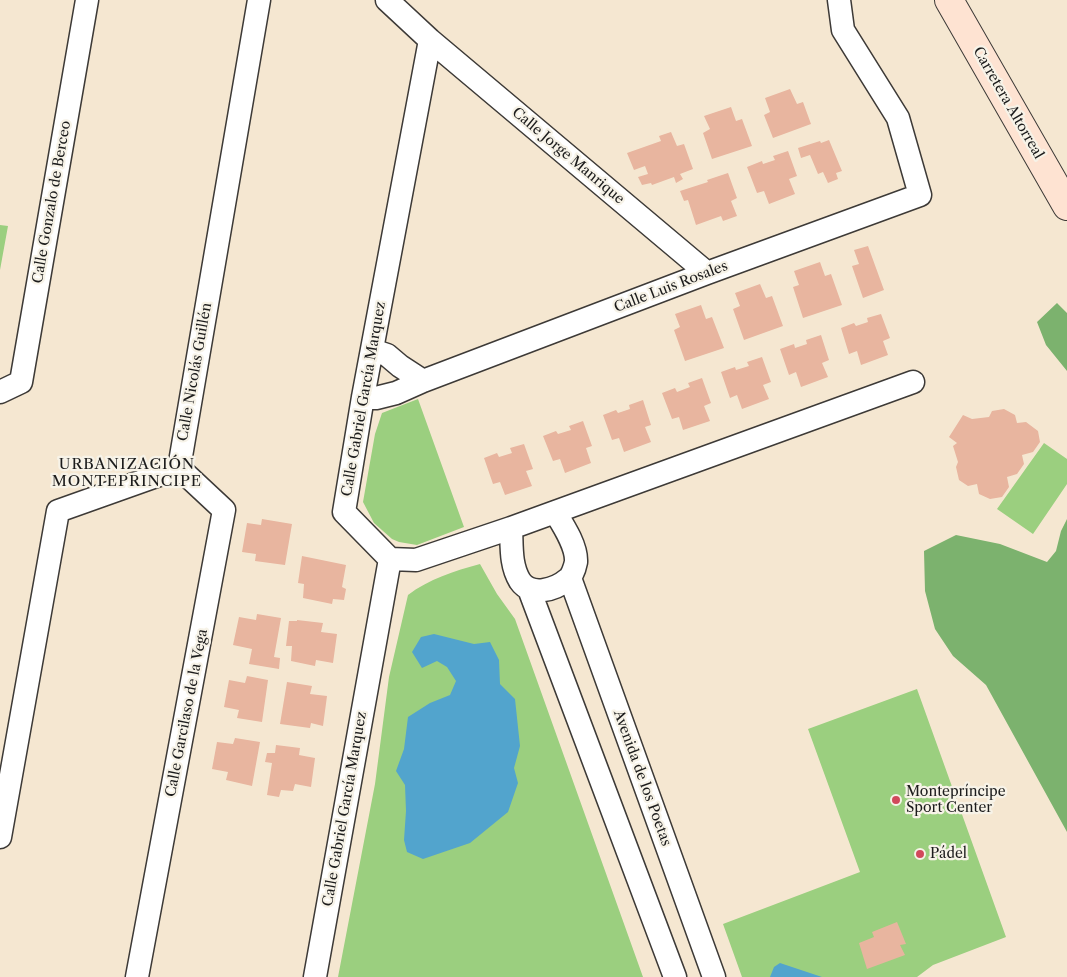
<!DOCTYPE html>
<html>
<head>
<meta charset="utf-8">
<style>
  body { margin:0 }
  canvas { display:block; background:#f5e7d1 }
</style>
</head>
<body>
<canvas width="1067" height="977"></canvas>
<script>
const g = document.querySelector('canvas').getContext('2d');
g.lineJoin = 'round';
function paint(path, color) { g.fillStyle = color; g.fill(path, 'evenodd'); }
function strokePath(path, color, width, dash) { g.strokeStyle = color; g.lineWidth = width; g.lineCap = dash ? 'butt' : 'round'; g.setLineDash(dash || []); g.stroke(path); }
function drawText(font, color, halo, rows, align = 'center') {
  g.font = font + ' "Libre Caslon Text",serif'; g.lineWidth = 4.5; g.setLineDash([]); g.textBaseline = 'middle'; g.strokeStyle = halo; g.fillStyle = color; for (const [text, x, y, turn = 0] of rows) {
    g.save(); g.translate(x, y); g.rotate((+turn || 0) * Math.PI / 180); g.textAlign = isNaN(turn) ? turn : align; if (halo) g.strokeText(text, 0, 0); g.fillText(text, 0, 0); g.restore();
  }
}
const green = new Path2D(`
  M0 225 8 226 0 270Z
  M418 399 464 527 417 545 399 542 392 539 374 523 363 502 375 434 382 413Z
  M1044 443 1067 459V484L1033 534 997 509Z
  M480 564 497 594 515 619 643 977H338L375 784 389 677 408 595C429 579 454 571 480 564Z
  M917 689 1006 937 933 965 917 977H742L723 924 860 872 808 729Z`);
const forest = new Path2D(`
  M1057 303 1067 313V371L1046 345 1037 322Z
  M1067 519V832L986 685 953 656 935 629 925 591 924 551 956 535 1000 544 1047 562 1056 551 1061 531Z`);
const water = new Path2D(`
  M434 634 474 644 490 642 499 660 500 684 515 699 520 746 514 768 518 783 508 812 470 843 423 859 407 852 404 840 406 811 405 785 396 771 404 749 408 717 430 703 450 695 456 681 447 667 437 661 422 668 412 652 421 637Z
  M780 963 822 977H770L774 967Z`);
const building = new Path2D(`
  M790 89 797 104 803 102 811 124 773 138 764 115 770 112 765 98Z
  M731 107 736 121 742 119 752 146 712 159 703 133 710 129 704 116Z
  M671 132 677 146 684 144 693 169 680 174 683 179 676 183 674 177 652 185 651 183 642 185 638 177 648 174 645 166 634 170 627 153 661 141 659 136Z
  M829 140 842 171 836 173 838 179 828 183 823 172 818 174 810 155 801 158 798 148 820 141 821 143Z
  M788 151 797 176 789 179 795 194 769 204 764 191 757 193 747 167 762 161 763 164 775 160 773 156Z
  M728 173 737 198 731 201 737 216 723 221 721 216 696 225 688 200 684 201 680 191 708 182 707 180Z
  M868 246 884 290 863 298 852 266 859 264 854 250Z
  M820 262 825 276 831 274 842 305 803 318 793 287 799 285 794 271Z
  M760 284 766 298 772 296 783 326 744 340 733 309 740 306 735 293Z
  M701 305 706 319 712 317 724 348 685 361 674 330 680 327 675 314Z
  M881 314 890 338 883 341 888 355 861 365 857 351 849 354 841 328 854 323 856 326 868 322 867 318Z
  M821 335 829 360 822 363 828 377 801 387 796 372 789 375 780 349 794 344 795 348 807 344 806 340Z
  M762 357 771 382 763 385 769 399 742 409 737 395 730 398 721 372 735 367 736 370 749 366 747 362Z
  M702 378 711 403 704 406 710 421 683 430 679 417 672 419 662 393 675 388 677 392 690 387 688 383Z
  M643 400 651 425 645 427 651 442 624 452 619 438 612 440 603 415 616 410 618 413 630 409 629 405Z
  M1004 409 1015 415 1017 423 1026 422 1038 431 1040 442 1033 452 1022 455 1024 464 1017 474 1007 477 1009 487 1002 497 990 499 979 494 977 484 968 486 959 480 956 467 958 462 953 446 957 443 949 437 963 415 972 419 989 417 992 411Z
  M583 421 592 446 586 448 591 463 565 473 560 459 553 461 543 436 556 431 558 434 571 430 569 426Z
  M524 444 533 469 526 471 532 486 505 495 500 482 493 484 484 458 497 453 499 457 512 453 510 448Z
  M262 519 292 524 285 565 255 561 256 554 242 552 247 523 261 525Z
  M302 556 346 565 342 587 346 589 344 600 333 599 332 604 303 598 304 584 298 583Z
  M257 614 281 618 274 657 280 658 279 669 249 664 252 649 233 645 239 617 256 620Z
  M297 620 323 623 321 632 337 634 333 663 316 660 315 666 291 661 292 646H286L289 621H297Z
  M247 676 268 680 262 722 237 718 239 710 224 707 229 680 245 683Z
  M287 682 312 686 310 694 327 696 323 726 311 723 310 728 280 724Z
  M235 738 260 742 252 786 226 780 228 772 212 769 217 742 233 744Z
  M276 745 300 748 299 755 315 758 311 787 295 784 293 791 281 790 279 797 267 795 272 763 265 762 267 753H275Z
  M897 922 906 944 900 945 905 955 867 969 859 943 874 937 872 932Z`);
const street = new Path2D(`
  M387 0 430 40 707 273
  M423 381 707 273 920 195 898 118 843 30 839 0
  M0 392 21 382 87 0
  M363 397 376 398 396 393 423 381 400 366 387 355 372 350
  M179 468 259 0
  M555 512 913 382
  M555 512C563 525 577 546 576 562 575 567 572 576 568 579 555 590 531 597 520 581 510 565 512 545 511 528Z
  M390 559 344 512 363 397 430 40
  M390 559 416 560 511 528
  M570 578 714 977
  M529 589 675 977
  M0 837 58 511 179 468
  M137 977 224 510 179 468
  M315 977 390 559`);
const secondary = new Path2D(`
  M949 0 1067 206`);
const markers = [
  [896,800,5,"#d1495b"],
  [920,854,5,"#d1495b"]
];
const streetNames = [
  ["Carretera Altorreal",1008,103,60],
  ["Calle Jorge Manrique",568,156,40],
  ["Calle Gonzalo de Berceo",52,202,-80],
  ["Calle Luis Rosales",671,287,-21],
  ["Calle Nicolás Guillén",195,372,-80],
  ["Calle Gabriel García Marquez",364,399,-80],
  ["Calle Garcilaso de la Vega",187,713,-79],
  ["Avenida de los Poetas",642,778,70],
  ["Calle Gabriel García Marquez",345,809,-80]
];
const poiNames = [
  ["Montepríncipe",906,792],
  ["Sport Center",906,808],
  ["Pádel",930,854]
];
const neighbourhoodNames = [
  ["URBANIZACIÓN",127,465],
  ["MONTEPRINCIPE",127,482]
];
paint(green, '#9bcf7f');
paint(forest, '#7cb26e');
paint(water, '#52a4cd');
paint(building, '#e8b59f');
strokePath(street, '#3d3a37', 25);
strokePath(secondary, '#3d3a37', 30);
strokePath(street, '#fff', 22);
strokePath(secondary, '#fee3d2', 28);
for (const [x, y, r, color] of markers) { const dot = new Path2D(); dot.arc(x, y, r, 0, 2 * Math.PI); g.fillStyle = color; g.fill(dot); strokePath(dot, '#f7f3e8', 2); }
drawText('14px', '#1c1c1c', '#f7f3e8', streetNames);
drawText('14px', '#1c1c1c', '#f7f3e8', poiNames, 'left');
g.letterSpacing = '1px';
drawText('15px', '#1c1c1c', '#f7f3e8', neighbourhoodNames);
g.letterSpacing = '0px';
</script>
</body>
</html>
